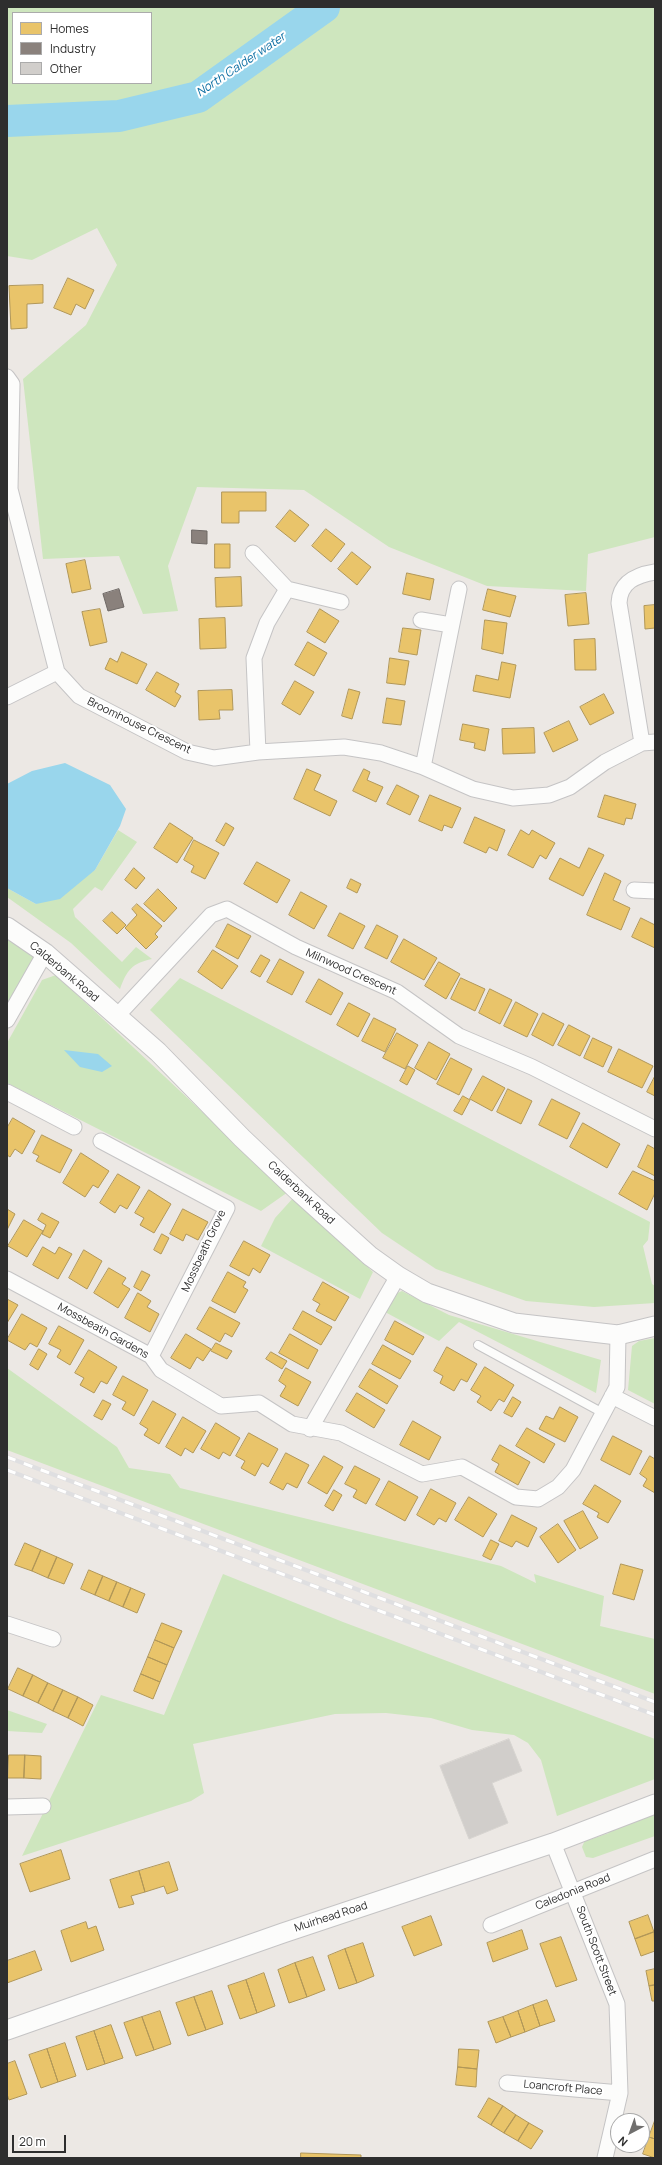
<!DOCTYPE html>
<html>
<head>
<meta charset="utf-8">
<style>
  body { margin:0 }
  #map { position:relative; width:662px; height:2165px; overflow:hidden; background:#ece8e4; font-family:Manrope,sans-serif }
  canvas { display:block }
  .frame { position:absolute; inset:0; border:8px solid #2e2e2e; pointer-events:none }
  .legend { position:absolute; left:12px; top:12px; width:140px; height:72px; box-sizing:border-box; background:#fff; border:1px solid #ababab; margin:0; padding:5px 7px; list-style:none; font-size:12px; color:#2e2e2e }
  .legend li { display:flex; align-items:center; gap:8px; height:20px }
  .legend b { width:20px; border:1px solid #ababab }
  .north { position:absolute; left:610px; top:2113px; width:40px; height:40px; box-sizing:border-box; background:#fff; border:1px solid #ababab; border-radius:50%; rotate:221deg; font-size:11px; font-weight:700; line-height:16px; text-align:center; color:#2e2e2e }
  .north::after { content:''; display:block; margin:auto; width:14px; height:18px; background:#706f6e; clip-path:polygon(50% 0,100% 100%,50% 72%,0 100%) }
  .scale { position:absolute; left:12px; top:2135px; width:54px; height:18px; box-sizing:border-box; border:2px solid #2e2e2e; border-top:0; padding-left:5px; font-size:12px; line-height:14px; white-space:nowrap; color:#2e2e2e; -webkit-text-stroke:3px #fff; paint-order:stroke }
</style>
</head>
<body>
<div id="map">
<canvas width="662" height="2165"></canvas>
<div class="frame"></div>
<ul class="legend">
<li><b style="height:11px;background:#e9c46a"></b>Homes</li>
<li><b style="height:11px;background:#8a817c"></b>Industry</li>
<li><b style="height:11px;background:#d1cecb"></b>Other</li>
</ul>
<div class="north">N</div>
<div class="scale">20 m</div>
</div>
<script>
const g = document.querySelector('canvas').getContext('2d');
g.lineJoin = 'round';
function paint(path, color) { g.fillStyle = color; g.fill(path, 'evenodd'); }
function strokePath(path, color, width, dash) { g.strokeStyle = color; g.lineWidth = width; g.lineCap = dash ? 'butt' : 'round'; g.setLineDash(dash || []); g.stroke(path); }
function drawText(font, color, halo, rows, align = 'center') {
  g.font = font + ' Manrope,sans-serif'; g.lineWidth = 4; g.setLineDash([]); g.textBaseline = 'middle'; g.strokeStyle = halo; g.fillStyle = color; for (const [text, x, y, turn = 0] of rows) {
    g.save(); g.translate(x, y); g.rotate((+turn || 0) * Math.PI / 180); g.textAlign = isNaN(turn) ? turn : align; if (halo) g.strokeText(text, 0, 0); g.fillText(text, 0, 0); g.restore();
  }
}
const green = new Path2D(`
  M7 7H655V537L588 554 586 591 487 586 389 547 304 490 197 487 168 566 178 611 143 614 119 556 43 559 23 379 86 325 117 265 97 228 32 260 7 256ZM13 13H151V83H13Z
  M118 830 137 842 102 891 95 887 73 909 75 917 122 962 136 947 152 959C132 963 127 970 120 989L71 943 7 897V888L36 904 95 870Z
  M7 936 35 956 7 1008Z
  M56 975 288 1192 261 1211 7 1083V1043L42 980Z
  M180 978 650 1222 648 1240 643 1246 652 1284 655 1286V1303L594 1307 526 1301 436 1269 382 1233 150 1010Z
  M294 1197 373 1272 360 1299 261 1246 275 1218Z
  M402 1291 449 1315 601 1360 596 1393 459 1322 439 1341 385 1312 395 1294Z
  M655 1338V1404L628 1390 632 1346 639 1341Z
  M7 1368 117 1447 129 1468 170 1474 180 1488 501 1566 536 1583 534 1574 604 1596 600 1626 655 1639V1694L7 1450Z
  M223 1574 343 1622 655 1739V1779L557 1816 541 1760 528 1743 514 1735 472 1730 431 1718 386 1713 335 1714 193 1744 204 1793 191 1801 22 1856 101 1695 164 1715Z
  M7 1710 47 1724 42 1733 7 1731Z
  M655 1812V1836L593 1858 586 1857 582 1847 586 1838 589 1840 609 1833 607 1828Z`);
const water = new Path2D(`
  M65 763 110 785 126 809 120 826 95 870 60 899 36 904 7 888V784L32 771Z
  M64 1050 98 1054 112 1066 102 1072 80 1067Z`);
const homes = new Path2D(`
  M68 278 94 290 85 309 76 304 71 315 54 308Z
  M43 285V303L27 304V328L11 329 9 286Z
  M222 492H266V511H239V523H222Z
  M290 510 309 525 295 542 276 527Z
  M326 529 345 544 331 562 312 546Z
  M215 544H230V568H215Z
  M352 552 371 567 357 585 338 569Z
  M85 560 91 589 72 593 66 564Z
  M407 573 434 579 430 600 403 594Z
  M241 577 242 606 216 607 215 578Z
  M488 589 516 596 510 617 483 610Z
  M586 593 589 624 568 626 565 595Z
  M655 605V628L645 629 644 606Z
  M100 609 107 642 90 646 82 612Z
  M320 609 339 621 325 643 307 632Z
  M225 618 226 648 200 649 199 619Z
  M485 620 507 623 503 654 482 649Z
  M403 628 421 630 417 655 399 652Z
  M595 639 596 670H575L574 640Z
  M308 642 327 653 314 676 295 665Z
  M122 652 147 664 137 684 105 669 110 658 117 662Z
  M390 658 409 661 405 685 387 683Z
  M502 662 516 665 510 698 473 691 476 675 498 680Z
  M157 672 179 684 175 692 181 696 175 707 146 690Z
  M295 681 314 692 300 715 282 704Z
  M349 689 360 692 352 719 342 716Z
  M232 690 233 710H219L220 719 199 720 198 691Z
  M604 694 614 713 590 725 580 707Z
  M387 698 405 701 401 725 383 723Z
  M569 721 578 740 553 752 544 733Z
  M463 724 489 729 485 751 474 748 475 743 460 740Z
  M534 728 535 753 503 754 502 729Z
  M307 769 321 775 314 790 337 801 330 816 294 799Z
  M364 769 370 772 367 780 383 787 376 802 353 791Z
  M397 785 419 796 410 815 387 804Z
  M430 795 461 808 452 828 444 825 442 831 419 821Z
  M605 795 636 804 632 819 626 818 624 825 598 817Z
  M475 817 505 830 497 851 489 847 486 853 464 843Z
  M170 823 193 838 177 863 154 848Z
  M226 823 234 828 224 846 216 841Z
  M521 830 529 835 532 830 555 843 546 859 540 855 533 868 508 855Z
  M194 840 219 853 205 879 191 872 194 866 184 860Z
  M589 848 604 855 583 896 549 879 560 858 579 868Z
  M257 862 290 880 277 903 244 884Z
  M134 868 145 878 136 889 125 880Z
  M605 873 621 881 613 900 630 908 621 930 587 915Z
  M351 879 361 884 357 893 347 888Z
  M158 889 177 908 164 922 144 904Z
  M301 892 327 906 314 929 289 915Z
  M137 904 162 926 155 934 158 937 146 949 125 928 137 915 132 909Z
  M112 912 126 925 117 934 103 921Z
  M340 913 365 926 353 949 328 936Z
  M641 918 655 925V948L632 937Z
  M228 924 251 936 238 959 216 947Z
  M377 925 398 936 387 959 365 948Z
  M404 939 437 958 424 980 391 962Z
  M213 950 238 966 222 989 198 972Z
  M261 955 270 960 260 977 251 972Z
  M280 959 304 972 292 995 267 982Z
  M439 962 460 974 446 999 425 986Z
  M461 978 485 989 475 1011 451 999Z
  M319 979 343 993 331 1015 306 1002Z
  M490 989 512 1000 500 1024 479 1013Z
  M516 1002 538 1014 527 1037 504 1026Z
  M349 1003 370 1014 358 1037 337 1025Z
  M543 1013 564 1024 553 1046 532 1035Z
  M374 1018 396 1029 385 1052 362 1041Z
  M569 1025 590 1036 580 1056 558 1045Z
  M397 1033 418 1045 405 1069 383 1058Z
  M593 1038 612 1047 603 1067 584 1058Z
  M429 1042 450 1054 436 1080 415 1068Z
  M619 1049 653 1066 642 1088 608 1072Z
  M451 1058 472 1069 459 1095 437 1084Z
  M408 1066 415 1070 407 1085 400 1081Z
  M483 1076 505 1088 492 1111 470 1099Z
  M655 1076V1096L647 1092Z
  M508 1089 532 1101 521 1124 497 1112Z
  M463 1096 470 1100 462 1115 454 1111Z
  M552 1099 580 1113 567 1139 539 1125Z
  M13 1118 35 1131 22 1154 15 1149 10 1157 7 1155V1128Z
  M583 1123 620 1144 607 1168 570 1147Z
  M42 1135 72 1150 60 1173 36 1161 39 1156 33 1153Z
  M648 1145 655 1149V1176L638 1167Z
  M81 1153 109 1171 98 1188 93 1185 85 1197 63 1183Z
  M633 1171 655 1181V1193L647 1210 619 1194Z
  M118 1174 140 1187 127 1209 120 1205 115 1213 100 1203Z
  M149 1190 171 1204 154 1233 140 1225 144 1218 135 1213Z
  M7 1209 15 1214 7 1230Z
  M183 1209 208 1222 198 1240 186 1234 183 1241 170 1234Z
  M42 1213 59 1222 50 1238 42 1234 46 1225 38 1220Z
  M24 1220 43 1231 27 1257 8 1246Z
  M162 1234 169 1238 161 1254 154 1250Z
  M244 1241 270 1255 260 1273 253 1268 249 1276 230 1266Z
  M43 1247 55 1254 59 1247 72 1254 58 1279 33 1265Z
  M84 1250 102 1261 87 1289 69 1278Z
  M109 1268 126 1278 122 1284 130 1289 118 1308 94 1293Z
  M142 1271 150 1275 141 1291 134 1287Z
  M228 1272 246 1282 243 1287 248 1290 235 1313 212 1301Z
  M323 1282 349 1297 335 1321 316 1311 320 1304 313 1300Z
  M138 1293 151 1301 147 1307 159 1314 150 1332 125 1318Z
  M7 1299 18 1305 7 1323Z
  M210 1307 240 1323 232 1337 225 1333 220 1342 197 1329Z
  M303 1311 332 1327 321 1345 293 1329Z
  M22 1314 47 1328 37 1347 30 1343 25 1350 7 1340Z
  M395 1321 424 1337 413 1355 385 1340Z
  M59 1326 84 1340 70 1365 57 1357 61 1350 49 1344Z
  M186 1334 211 1349 203 1361 197 1357 190 1369 171 1358Z
  M290 1334 318 1350 308 1369 279 1353Z
  M216 1343 232 1351 227 1359 211 1351Z
  M383 1345 411 1361 400 1379 372 1364Z
  M447 1347 477 1364 467 1382 461 1379 454 1391 440 1383 443 1376 434 1371Z
  M39 1349 47 1354 38 1370 30 1365Z
  M89 1350 117 1367 107 1384 101 1381 94 1393 80 1385 84 1378 75 1373Z
  M271 1352 287 1361 282 1369 266 1359Z
  M485 1367 514 1385 504 1402 499 1399 491 1411 477 1402 481 1396 471 1390Z
  M286 1368 311 1382 298 1406 280 1396 286 1386 279 1381Z
  M370 1369 398 1386 387 1404 359 1387Z
  M123 1376 148 1390 134 1416 122 1409 126 1402 113 1395Z
  M357 1393 385 1410 374 1428 346 1411Z
  M513 1397 521 1402 512 1417 504 1413Z
  M103 1400 111 1404 102 1420 94 1416Z
  M153 1401 176 1414 159 1444 144 1435 148 1429 140 1424Z
  M560 1407 578 1417 565 1442 539 1429 546 1416 553 1419Z
  M183 1417 206 1431 193 1453 185 1448 181 1456 166 1447Z
  M413 1421 441 1437 429 1460 400 1445Z
  M216 1423 240 1438 230 1456 223 1452 219 1459 201 1449Z
  M527 1428 555 1444 544 1463 516 1446Z
  M249 1433 278 1449 268 1467 262 1463 255 1476 241 1468 245 1461 236 1456Z
  M613 1436 642 1451 630 1475 601 1460Z
  M500 1445 530 1462 518 1485 495 1472 499 1464 492 1460Z
  M286 1453 309 1465 297 1488 287 1483 283 1490 270 1483Z
  M324 1456 343 1467 327 1494 308 1483Z
  M650 1456 655 1459V1493L643 1486 647 1479 640 1474Z
  M355 1466 380 1479 366 1504 353 1497 357 1490 345 1484Z
  M389 1481 418 1497 405 1521 376 1505Z
  M595 1485 621 1501 608 1523 597 1517 599 1513 583 1504Z
  M431 1489 456 1503 446 1522 439 1518 434 1525 417 1515Z
  M334 1490 342 1495 333 1511 325 1506Z
  M469 1497 497 1514 483 1537 455 1520Z
  M583 1511 598 1538 580 1549 564 1521Z
  M512 1515 537 1528 528 1547 516 1541 512 1547 499 1541Z
  M558 1524 576 1550 558 1563 540 1537Z
  M491 1540 499 1544 491 1560 483 1556Z
  M25 1543 41 1550 32 1571 15 1565Z
  M41 1550 57 1557 48 1578 32 1571Z
  M57 1557 73 1564 64 1584 48 1578Z
  M621 1564 643 1570 634 1600 613 1594Z
  M89 1570 103 1576 95 1595 81 1589Z
  M103 1576 117 1582 109 1601 95 1595Z
  M117 1582 131 1588 123 1607 109 1601Z
  M131 1588 145 1594 137 1613 123 1607Z
  M162 1623 182 1631 174 1648 155 1640Z
  M155 1640 174 1648 167 1665 148 1657Z
  M148 1657 167 1665 160 1682 141 1674Z
  M18 1668 33 1675 23 1696 8 1689Z
  M141 1674 160 1682 153 1699 134 1691Z
  M33 1675 48 1683 38 1703 23 1696Z
  M48 1683 63 1690 53 1711 38 1703Z
  M63 1690 78 1697 68 1718 53 1711Z
  M78 1697 93 1705 83 1726 68 1718Z
  M9 1755H25L24 1778H8Z
  M25 1755 41 1756V1779L24 1778Z
  M61 1850 70 1879 30 1892 20 1864Z
  M169 1862 178 1890 167 1894 164 1886 145 1892 139 1871Z
  M139 1871 145 1892 131 1896 134 1904 119 1908 110 1880Z
  M648 1915 654 1932 635 1939 629 1922Z
  M431 1916 442 1945 414 1956 402 1927Z
  M86 1922 88 1929 96 1926 104 1950 71 1962 61 1931Z
  M522 1930 528 1949 493 1962 487 1943Z
  M654 1932 655 1951 641 1956 635 1939Z
  M561 1937 577 1980 556 1987 540 1944Z
  M363 1943 374 1976 357 1983 345 1949Z
  M345 1949 357 1983 339 1989 328 1956Z
  M35 1951 42 1970 7 1983V1961Z
  M313 1957 325 1990 307 1997 295 1963Z
  M295 1963 307 1997 289 2003 278 1970Z
  M655 1969V1985L649 1986 646 1971Z
  M264 1973 275 2006 257 2013 246 1980Z
  M246 1980 257 2013 240 2019 228 1986Z
  M655 1985V2001H652L649 1986Z
  M212 1991 223 2024 206 2030 194 1997Z
  M194 1997 206 2030 188 2036 176 2003Z
  M547 2000 555 2021 540 2026 533 2005Z
  M533 2005 540 2026 525 2032 518 2011Z
  M160 2011 171 2044 154 2050 142 2017Z
  M518 2011 525 2032 511 2037 503 2017Z
  M142 2017 154 2050 136 2056 124 2023Z
  M503 2017 511 2037 496 2043 488 2022Z
  M111 2025 123 2058 105 2064 94 2031Z
  M94 2031 105 2064 87 2070 76 2037Z
  M65 2043 76 2076 58 2082 47 2049Z
  M47 2049 58 2082 41 2088 29 2055Z
  M459 2049 479 2050 477 2069 458 2067Z
  M15 2061 27 2094 9 2100 7 2094V2064Z
  M458 2067 477 2069 476 2087 456 2085Z
  M489 2098 503 2106 491 2125 478 2117Z
  M503 2106 516 2115 504 2133 491 2125Z
  M516 2115 529 2123 518 2141 504 2133Z
  M655 2120V2139L649 2137Z
  M529 2123 543 2131 531 2149 518 2141Z
  M649 2137 655 2139V2158L643 2154Z
  M301 2153 361 2155V2158H301Z`);
const industry = new Path2D(`
  M192 530 207 531V544L192 543Z
  M119 589 124 607 108 611 103 594Z`);
const river = new Path2D(`
  M7 121 119 116 198 97 324 7`);
const building = new Path2D(`
  M509 1739 522 1771 492 1783 508 1823 469 1839 440 1766Z`);
const service = new Path2D(`
  M478 1345 603 1413`);
const minor = new Path2D(`
  M7 377 12 384 10 489 57 672 79 696 187 752 214 758 258 752 344 747 381 753 423 767 473 789 513 798 549 795 570 787 605 762 642 743 655 742
  M253 553 287 589 341 602
  M421 620 451 625
  M7 697 57 672
  M642 743 619 603C620 582 636 575 655 572
  M258 752 254 658 267 623 287 589
  M423 767 459 589
  M634 890 655 891
  M117 1016 211 915 227 909 296 947 397 992 459 1036 532 1067 655 1129
  M7 1020 45 953
  M7 1092 74 1127
  M101 1141 227 1208 151 1356
  M7 1279 151 1356 161 1370 221 1406 259 1403 292 1424 341 1433 422 1474 462 1467 516 1497 538 1499 558 1487 573 1470 617 1387 618 1335
  M612 1396 655 1418
  M310 1429 398 1276
  M7 1624 53 1639
  M7 1807 43 1806
  M553 1843 617 2004 620 2093 605 2158
  M491 1925 655 1859
  M507 2083 620 2093`);
const tertiary = new Path2D(`
  M7 927 45 953 158 1052 242 1138 299 1192 370 1256 398 1276 427 1293 514 1323 618 1335 655 1326
  M7 2030 283 1933 553 1843 655 1804`);
const rail = new Path2D(`
  M7 1457 655 1702
  M7 1470 655 1715`);
const streetNames = [
  ["Broomhouse Crescent",139,726,26],
  ["Calderbank Road",64,972,40],
  ["Milnwood Crescent",351,972,24],
  ["Calderbank Road",301,1193,43],
  ["Mossbeath Grove",204,1251,-65],
  ["Mossbeath Gardens",103,1331,29],
  ["Caledonia Road",573,1892,-22],
  ["Muirhead Road",331,1917,-18],
  ["South Scott Street",596,1951,69],
  ["Loancroft Place",563,2088,5]
];
const waterNames = [
  ["North Calder water",241,65,-34]
];
paint(green, '#cee6be');
paint(water, '#99d6ec');
paint(homes, '#e9c46a');
strokePath(homes, '#b19758', 1);
paint(industry, '#8a817c');
strokePath(industry, '#6e6865', 1);
strokePath(river, '#99d6ec', 32);
paint(building, '#d1cecb');
strokePath(building, '#d7d4d0', 1);
strokePath(service, '#c5c4c5', 10);
strokePath(minor, '#c5c4c5', 17);
strokePath(tertiary, '#c5c4c5', 21);
strokePath(service, '#fcfcfb', 8);
strokePath(minor, '#fcfcfb', 15);
strokePath(tertiary, '#fcfcfb', 19);
strokePath(rail, '#dfdfe1', 4.5);
strokePath(rail, '#fff', 3, [9]);
drawText('11px', '#2e2e2e', '#fff', streetNames);
drawText('italic 12px', '#0d6fa3', '#fff', waterNames);
</script>
</body>
</html>
